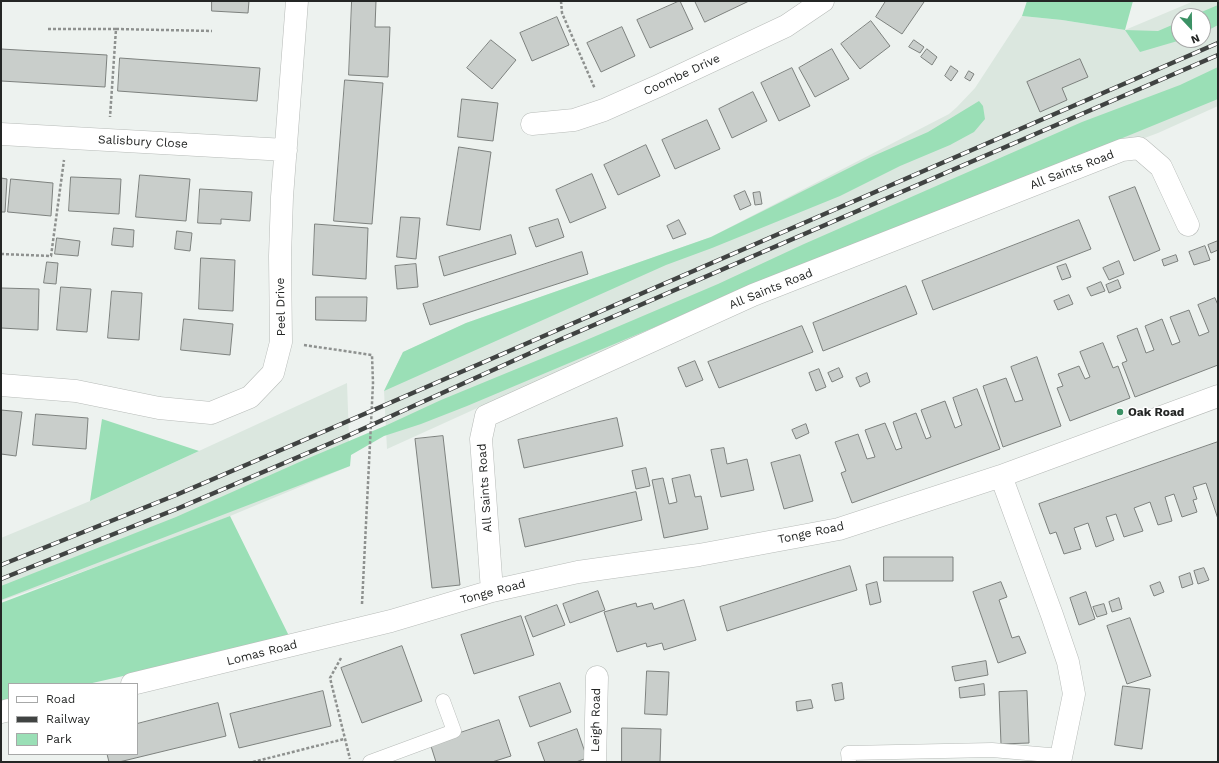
<!DOCTYPE html>
<html>
<head>
<meta charset="utf-8">
<style>
  body { margin:0 }
  #map { position:relative; width:1219px; height:763px; overflow:hidden; background:#edf2ef; font-family:"Work Sans",sans-serif }
  canvas { display:block }
  .frame { position:absolute; inset:0; border:2px solid #242625; pointer-events:none }
  .legend { position:absolute; left:8px; top:683px; width:130px; height:72px; box-sizing:border-box; background:#fff; border:1px solid #a7a8a8; margin:0; padding:5px 7px; list-style:none; font-size:12px; color:#242625 }
  .legend li { display:flex; align-items:center; gap:8px; height:20px }
  .legend b { width:20px; border:1px solid #a7a8a8 }
  .north { position:absolute; left:1171px; top:8px; width:40px; height:40px; box-sizing:border-box; background:#fff; border:1px solid #a7a8a8; border-radius:50%; rotate:158deg; font-size:11px; font-weight:700; line-height:16px; text-align:center; color:#242625 }
  .north::after { content:''; display:block; margin:auto; width:14px; height:18px; background:#3b9165; clip-path:polygon(50% 0,100% 100%,50% 72%,0 100%) }
</style>
</head>
<body>
<div id="map">
<canvas width="1219" height="763"></canvas>
<div class="frame"></div>
<ul class="legend">
<li><b style="height:5px;background:#fff"></b>Road</li>
<li><b style="height:5px;background:#404342"></b>Railway</li>
<li><b style="height:11px;background:#9adfb6"></b>Park</li>
</ul>
<div class="north">N</div>
</div>
<script>
const g = document.querySelector('canvas').getContext('2d');
g.lineJoin = 'round';
function paint(path, color) { g.fillStyle = color; g.fill(path, 'evenodd'); }
function strokePath(path, color, width, dash) { g.strokeStyle = color; g.lineWidth = width; g.lineCap = dash ? 'butt' : 'round'; g.setLineDash(dash || []); g.stroke(path); }
function drawText(font, color, halo, rows, align = 'center') {
  g.font = font + ' "Work Sans",sans-serif'; g.lineWidth = 3; g.setLineDash([]); g.textBaseline = 'middle'; g.strokeStyle = halo; g.fillStyle = color; for (const [text, x, y, turn = 0] of rows) {
    g.save(); g.translate(x, y); g.rotate((+turn || 0) * Math.PI / 180); g.textAlign = isNaN(turn) ? turn : align; if (halo) g.strokeText(text, 0, 0); g.fillText(text, 0, 0); g.restore();
  }
}
const built = new Path2D(`
  M1194 1H1218V106L1158 133 742 288 387 449 384 391 403 352 466 323 711 237 949 114 957 107 975 88 1022 16 1062 20 1125 30ZM1179 16H1203V40H1179Z
  M347 383 350 466 187 534 1 601V538L90 501Z`);
const green = new Path2D(`
  M1027 1H1133L1125 30 1158 31 1179 22V40H1181L1140 52 1125 30 1062 20 1022 16Z
  M1218 5V25L1203 33V16H1192Z
  M1218 67V99L966 202 896 229 817 258 742 288 662 324 467 406 421 424 384 436 351 455 350 466 1 600V586L176 517 304 460 387 425 441 400 577 344 718 284 804 244 1082 122 1180 85Z
  M979 101 983 106 985 119 974 132 950 145 900 166 840 196 712 248 666 265 384 391 403 352 466 323 711 237 871 157 928 132Z
  M102 419 199 451 90 501Z
  M230 516 290 638 88 684H9V702L1 704V603Z`);
const building = new Path2D(`
  M212 1H249L248 13 212 11Z
  M352 1H376L375 27H390L388 77 349 75Z
  M680 1 693 29 650 48 637 20Z
  M695 1H749L705 22Z
  M886 1H921L924 2 902 34 876 17Z
  M557 17 569 45 532 61 520 33Z
  M871 21 890 46 860 69 841 44Z
  M622 27 635 56 601 72 587 43Z
  M491 40 516 60 492 89 467 68Z
  M914 40 924 47 920 53 909 47Z
  M1 49 107 55 105 87 1 81Z
  M832 49 849 79 815 97 799 68Z
  M927 49 937 57 932 65 921 57Z
  M120 58 260 68 257 101 118 91Z
  M1080 59 1088 77 1062 88 1067 100 1040 112 1027 82Z
  M951 66 958 71 951 81 945 76Z
  M792 68 810 106 779 121 761 83Z
  M969 71 974 74 970 81 965 78Z
  M345 80 383 83 372 224 334 221Z
  M753 92 767 121 732 138 719 109Z
  M462 99 498 103 493 141 458 137Z
  M707 120 720 149 675 169 662 140Z
  M646 145 660 176 618 195 604 165Z
  M459 147 491 152 480 230 447 225Z
  M592 174 606 208 570 223 556 190Z
  M140 175 190 179 186 221 136 217Z
  M71 177 121 179 119 214 69 211Z
  M1 178 7 179 5 212H1Z
  M11 179 53 183 51 216 8 212Z
  M1135 187 1160 250 1134 261 1109 197Z
  M200 189 252 192 250 221 221 219V224L198 223Z
  M745 191 751 205 740 210 734 196Z
  M760 192 762 204 755 205 753 193Z
  M401 217 420 218 416 259 397 257Z
  M558 219 564 237 536 247 529 228Z
  M679 220 686 234 673 239 667 226Z
  M1079 220 1091 249 933 310 922 281Z
  M315 224 368 228 366 279 313 275Z
  M114 228 134 230 133 247 112 245Z
  M177 231 192 233 190 251 175 249Z
  M511 235 516 254 444 276 439 257Z
  M57 238 80 241 78 256 55 254Z
  M1218 241V250L1211 253 1208 245Z
  M1205 246 1210 260 1194 265 1189 252Z
  M582 252 588 274 430 325 423 304Z
  M1176 255 1178 261 1164 266 1162 260Z
  M201 258 235 260 233 311 199 309Z
  M1119 261 1124 274 1109 280 1103 268Z
  M47 262 58 263 56 284 44 283Z
  M416 264 418 287 397 289 395 266Z
  M1066 264 1071 277 1062 280 1057 267Z
  M1118 280 1121 288 1109 293 1106 285Z
  M1101 282 1105 291 1091 296 1087 288Z
  M906 286 917 314 823 351 813 323Z
  M61 287 91 289 87 332 57 330Z
  M1 288 39 289 38 330 1 328Z
  M112 291 142 293 139 340 108 338Z
  M1069 295 1073 304 1058 310 1054 301Z
  M316 297H367L366 321 316 320Z
  M1215 298 1218 305V365L1135 397 1122 363 1127 361 1117 336 1137 328 1146 353 1154 350 1145 326 1162 319 1172 345 1180 342 1170 317 1189 310 1199 336 1209 332 1198 305Z
  M184 319 233 324 230 355 181 350Z
  M802 326 813 352 719 388 708 362Z
  M1103 343 1113 368 1118 366 1130 398 1070 421 1057 388 1063 386 1058 374 1079 366 1085 379 1090 377 1080 352Z
  M1037 357 1061 426 1003 447 983 386 1006 378 1015 402 1023 400 1011 367Z
  M695 361 703 380 686 387 678 368Z
  M839 368 843 377 832 382 828 373Z
  M819 369 826 387 816 391 809 373Z
  M867 373 870 382 860 387 856 378Z
  M977 389 1000 449 852 503 841 473 846 471 835 442 858 434 867 459 875 457 865 430 885 423 896 450 902 448 893 422 916 413 926 439 931 437 921 410 945 401 955 428 962 425 953 398Z
  M1 410 22 412 16 456 1 454Z
  M36 414 88 418 86 449 33 445Z
  M617 418 623 446 524 468 518 440Z
  M806 424 809 433 796 439 792 430Z
  M443 436 460 585 432 588 415 439Z
  M1218 442V519L1206 483 1193 487 1197 499 1193 500 1197 512 1182 517 1174 494 1165 497 1172 521 1158 525 1150 502 1134 508 1143 531 1124 537 1116 514 1106 517 1114 540 1096 547 1088 523 1074 528 1081 549 1064 554 1056 532 1050 534 1039 504Z
  M724 448 727 464 747 459 754 490 721 497 711 450Z
  M800 455 813 501 784 509 771 463Z
  M646 468 650 486 636 489 632 471Z
  M690 475 695 497 701 496 708 529 664 538 652 480 663 478 669 504 677 502 672 479Z
  M636 492 642 520 525 547 519 519Z
  M884 557H953V581H884Z
  M850 566 857 590 727 631 720 607Z
  M1204 568 1209 580 1198 584 1194 571Z
  M1190 573 1193 584 1182 588 1179 577Z
  M877 582 881 602 870 605 866 585Z
  M1001 582 1007 597 999 600 1012 638 1019 636 1026 653 998 663 973 592Z
  M1160 582 1164 592 1154 596 1150 586Z
  M598 591 605 610 570 623 563 604Z
  M1086 592 1095 619 1079 625 1070 598Z
  M1119 598 1122 609 1112 612 1109 602Z
  M684 600 696 640 664 650 662 643 647 647 646 643 617 652 604 612 636 603 637 607 652 603 654 609Z
  M1104 604 1107 614 1097 617 1093 607Z
  M557 605 565 625 533 637 525 617Z
  M521 616 534 655 474 674 461 635Z
  M1130 618 1151 676 1127 684 1107 626Z
  M402 646 422 701 362 723 341 668Z
  M986 661 988 675 955 681 952 667Z
  M647 671 669 672 667 715 645 714Z
  M560 683 571 712 530 727 519 697Z
  M842 683 844 699 835 701 832 685Z
  M984 684 985 695 960 698 959 688Z
  M1123 686 1150 689 1142 749 1115 745Z
  M323 691 331 726 239 748 230 714Z
  M1027 691 1029 743 1001 744 999 692Z
  M811 700 813 708 797 711 796 702Z
  M218 703 226 736 119 762H109L107 754H137V724Z
  M499 720 511 756 492 762H436L430 743Z
  M622 728 661 729 660 762H622Z
  M577 729 587 758 576 762H545L538 743Z`);
const path = new Path2D(`
  M561 1 562 13 595 89
  M48 29H116L110 117
  M116 29 212 31
  M1 254 51 256 64 160
  M304 345 372 355 373 383 362 604
  M341 658 330 678 350 759
  M253 762 344 739`);
const lane = new Path2D(`
  M370 762 454 731 443 701
  M849 762 848 753 992 750 1061 756`);
const street = new Path2D(`
  M532 124 574 120 604 110 658 86 786 26 823 1
  M1 134 286 150
  M1 385 76 391 159 408 211 413 250 397 273 373 281 342 280 256 282 197 297 1
  M1001 476 1052 615 1068 662 1074 694 1060 762
  M492 591 481 439 486 416 753 295 1122 150 1139 148 1161 167 1188 225
  M132 684 391 621 492 591 578 572 699 555 839 529 1001 476 1218 396
  M1 712 9 710
  M595 762 597 677`);
const rail = new Path2D(`
  M1 565 176 495 339 425 1218 43
  M1 579 179 508 345 437 557 341 1218 55`);
const markers = [
  [1120,412,4,"#3b9165"]
];
const streetNames = [
  ["Coombe Drive",682,75,-25],
  ["Salisbury Close",143,142,3],
  ["All Saints Road",1072,170,-21],
  ["All Saints Road",771,289,-22],
  ["Peel Drive",281,307,-91],
  ["All Saints Road",485,488,-94],
  ["Tonge Road",811,533,-12],
  ["Tonge Road",493,592,-15],
  ["Lomas Road",262,653,-14],
  ["Leigh Road",596,720,-89]
];
const poiNames = [
  ["Oak Road",1128,412]
];
paint(built, '#dbe7df');
paint(green, '#9adfb6');
paint(building, '#c9cecb');
strokePath(building, '#7d817e', 1);
strokePath(lane, '#b7bbb8', 15);
strokePath(street, '#b7bbb8', 23);
strokePath(path, '#8e918f', 2.5, [3, 2]);
strokePath(lane, '#fff', 14);
strokePath(street, '#fff', 22);
strokePath(rail, '#404342', 4.5);
strokePath(rail, '#fff', 3, [9]);
for (const [x, y, r, color] of markers) { const dot = new Path2D(); dot.arc(x, y, r, 0, 2 * Math.PI); g.fillStyle = color; g.fill(dot); strokePath(dot, '#fff', 1.5); }
drawText('12px', '#242625', '#fff', streetNames);
drawText('bold 12px', '#242625', '#fff', poiNames, 'left');
</script>
</body>
</html>
